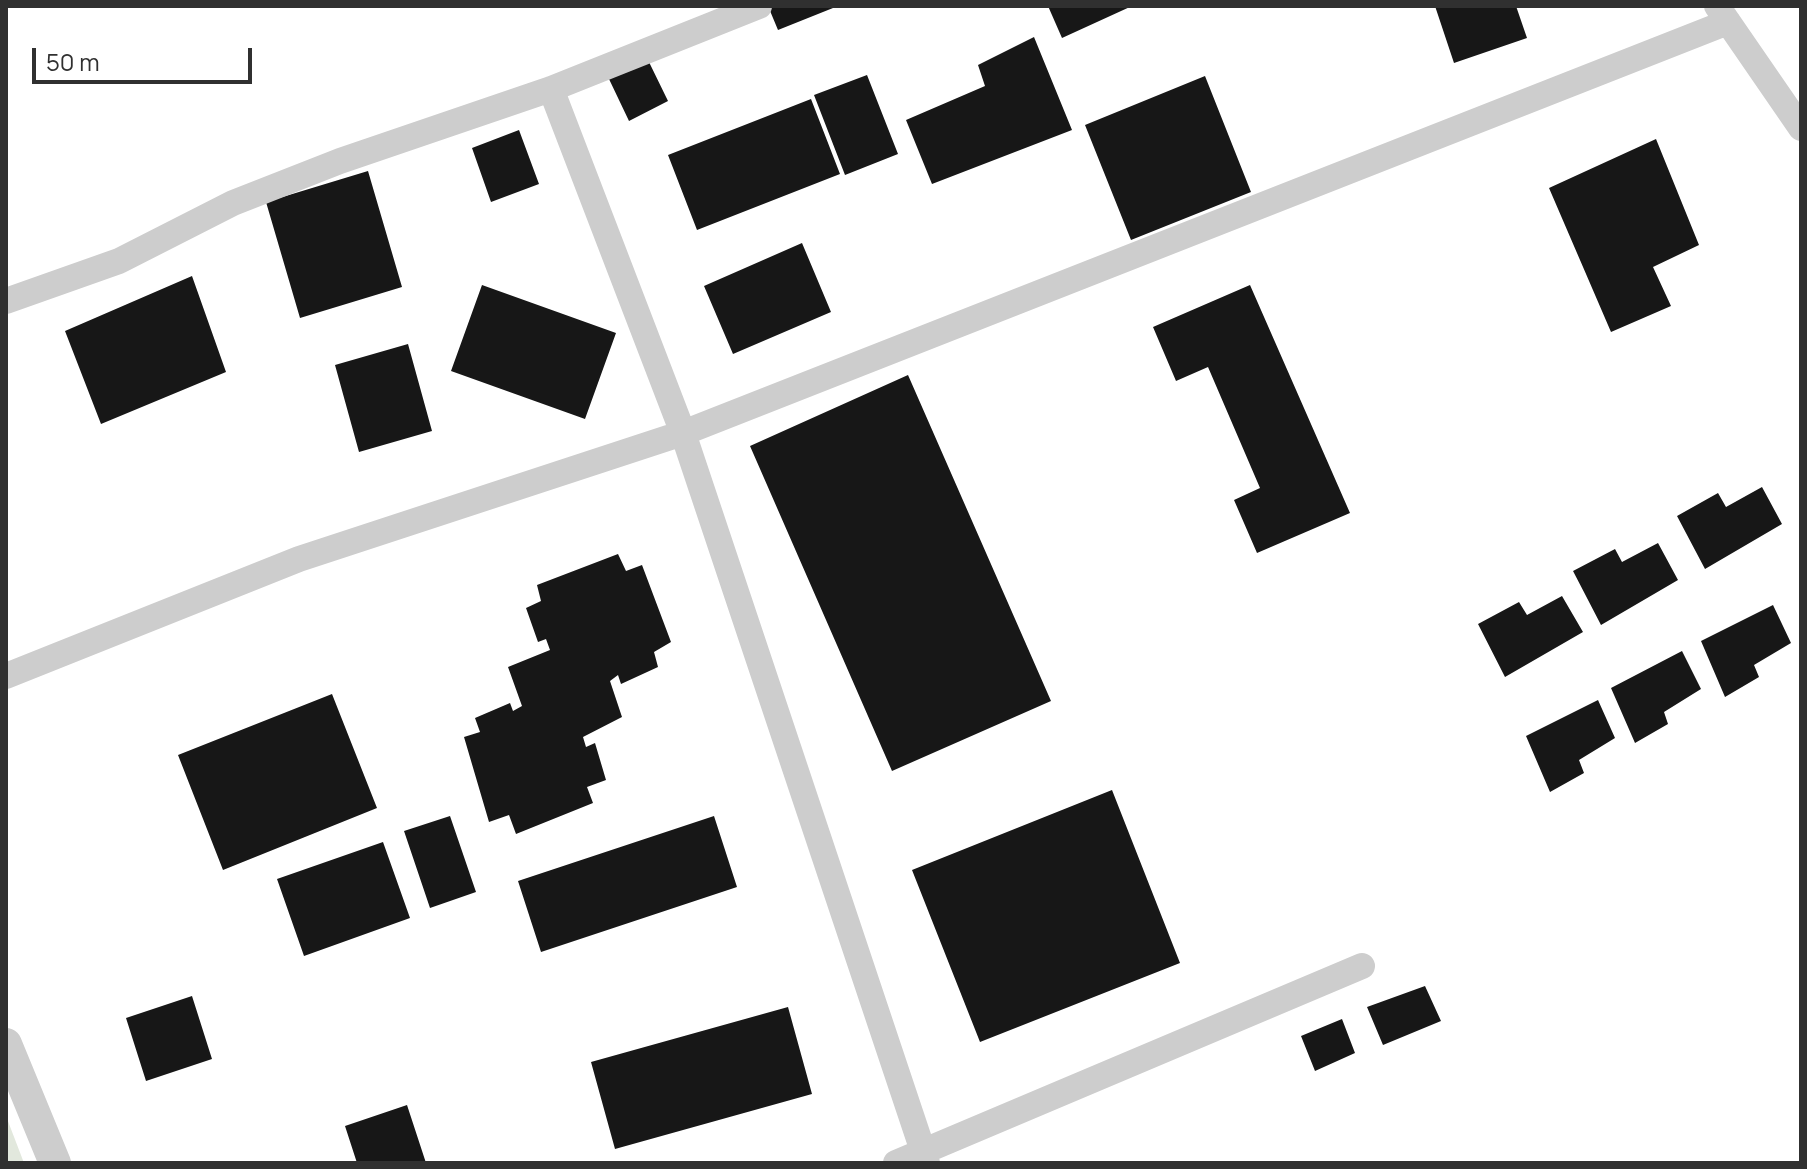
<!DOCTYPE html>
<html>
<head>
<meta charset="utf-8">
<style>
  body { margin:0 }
  #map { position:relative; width:1807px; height:1169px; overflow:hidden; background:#fff; font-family:Manrope,sans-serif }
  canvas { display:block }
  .frame { position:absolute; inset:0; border:8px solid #303030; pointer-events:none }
  .scale { position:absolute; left:32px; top:48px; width:220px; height:36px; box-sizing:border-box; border:4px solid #303030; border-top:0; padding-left:10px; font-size:24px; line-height:28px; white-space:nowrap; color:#303030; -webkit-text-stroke:6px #fff; paint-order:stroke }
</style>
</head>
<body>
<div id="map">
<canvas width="1807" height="1169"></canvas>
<div class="frame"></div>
<div class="scale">50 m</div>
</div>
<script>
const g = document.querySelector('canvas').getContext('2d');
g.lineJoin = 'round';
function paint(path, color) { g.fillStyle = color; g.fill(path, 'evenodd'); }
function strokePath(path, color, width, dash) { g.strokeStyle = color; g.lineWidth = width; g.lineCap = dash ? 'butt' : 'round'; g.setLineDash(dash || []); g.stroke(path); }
const green = new Path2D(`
  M6 1116 24 1163H6Z`);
const building = new Path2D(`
  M768 6H838L778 30Z
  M1048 6H1132L1062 38Z
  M1435 6H1516L1527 38 1454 63Z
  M1034 37 1072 130 932 184 906 120 985 86 978 65Z
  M648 60 668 101 629 121 609 79Z
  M867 75 898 154 845 175 814 95Z
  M1205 76 1251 192 1131 240 1085 125Z
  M811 99 840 174 697 230 668 155Z
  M519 130 539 184 491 202 472 148Z
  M1656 139 1699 245 1653 267 1671 306 1611 332 1549 188Z
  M368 171 402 287 300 318 266 202Z
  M802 243 831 312 733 354 704 286Z
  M192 276 226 372 101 424 65 331Z
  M482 285 616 333 585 419 451 371Z
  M1250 285 1350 513 1257 553 1234 500 1260 488 1208 367 1176 381 1153 327Z
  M408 344 432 431 359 452 335 365Z
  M908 375 1051 701 892 771 750 446Z
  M1762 487 1782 524 1705 569 1677 516 1718 493 1726 507Z
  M1658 543 1678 580 1601 625 1573 571 1615 549 1622 562Z
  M618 554 626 571 642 565 671 642 654 652 658 667 621 684 618 675 610 681 622 717 583 737 586 747 595 743 606 780 587 787 593 803 516 834 509 815 489 822 464 737 480 732 475 718 510 703 513 711 522 706 508 667 550 650 546 639 538 642 526 608 541 601 537 585Z
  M1562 596 1583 632 1505 677 1478 624 1519 602 1527 615Z
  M1773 605 1791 643 1754 665 1759 677 1725 697 1701 641Z
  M1682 651 1701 689 1664 712 1668 724 1635 743 1611 688Z
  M332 694 377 808 223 870 178 755Z
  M1598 700 1615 738 1579 760 1584 773 1550 792 1526 736Z
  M1112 790 1180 963 980 1042 912 870Z
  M450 816 476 892 430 908 404 831Z
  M714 816 737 887 541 952 518 881Z
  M383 842 410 918 304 956 277 879Z
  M1425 986 1441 1021 1383 1045 1367 1007Z
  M192 996 212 1059 146 1081 126 1018Z
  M788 1007 812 1094 615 1149 591 1062Z
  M1342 1019 1355 1053 1315 1071 1301 1036Z
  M407 1105 426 1163H357L345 1126Z`);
const minor = new Path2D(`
  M1717 6 1801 128
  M551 89 683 433 927 1163
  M6 301 119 261 233 203 340 161 551 89 759 6
  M6 676 299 559 683 433 1728 22
  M896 1163 1362 966`);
const tertiary = new Path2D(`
  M6 1044 55 1163`);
paint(green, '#e2e8dd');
paint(building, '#171717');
strokePath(minor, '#cdcdcd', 26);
strokePath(tertiary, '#cdcdcd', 32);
</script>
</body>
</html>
